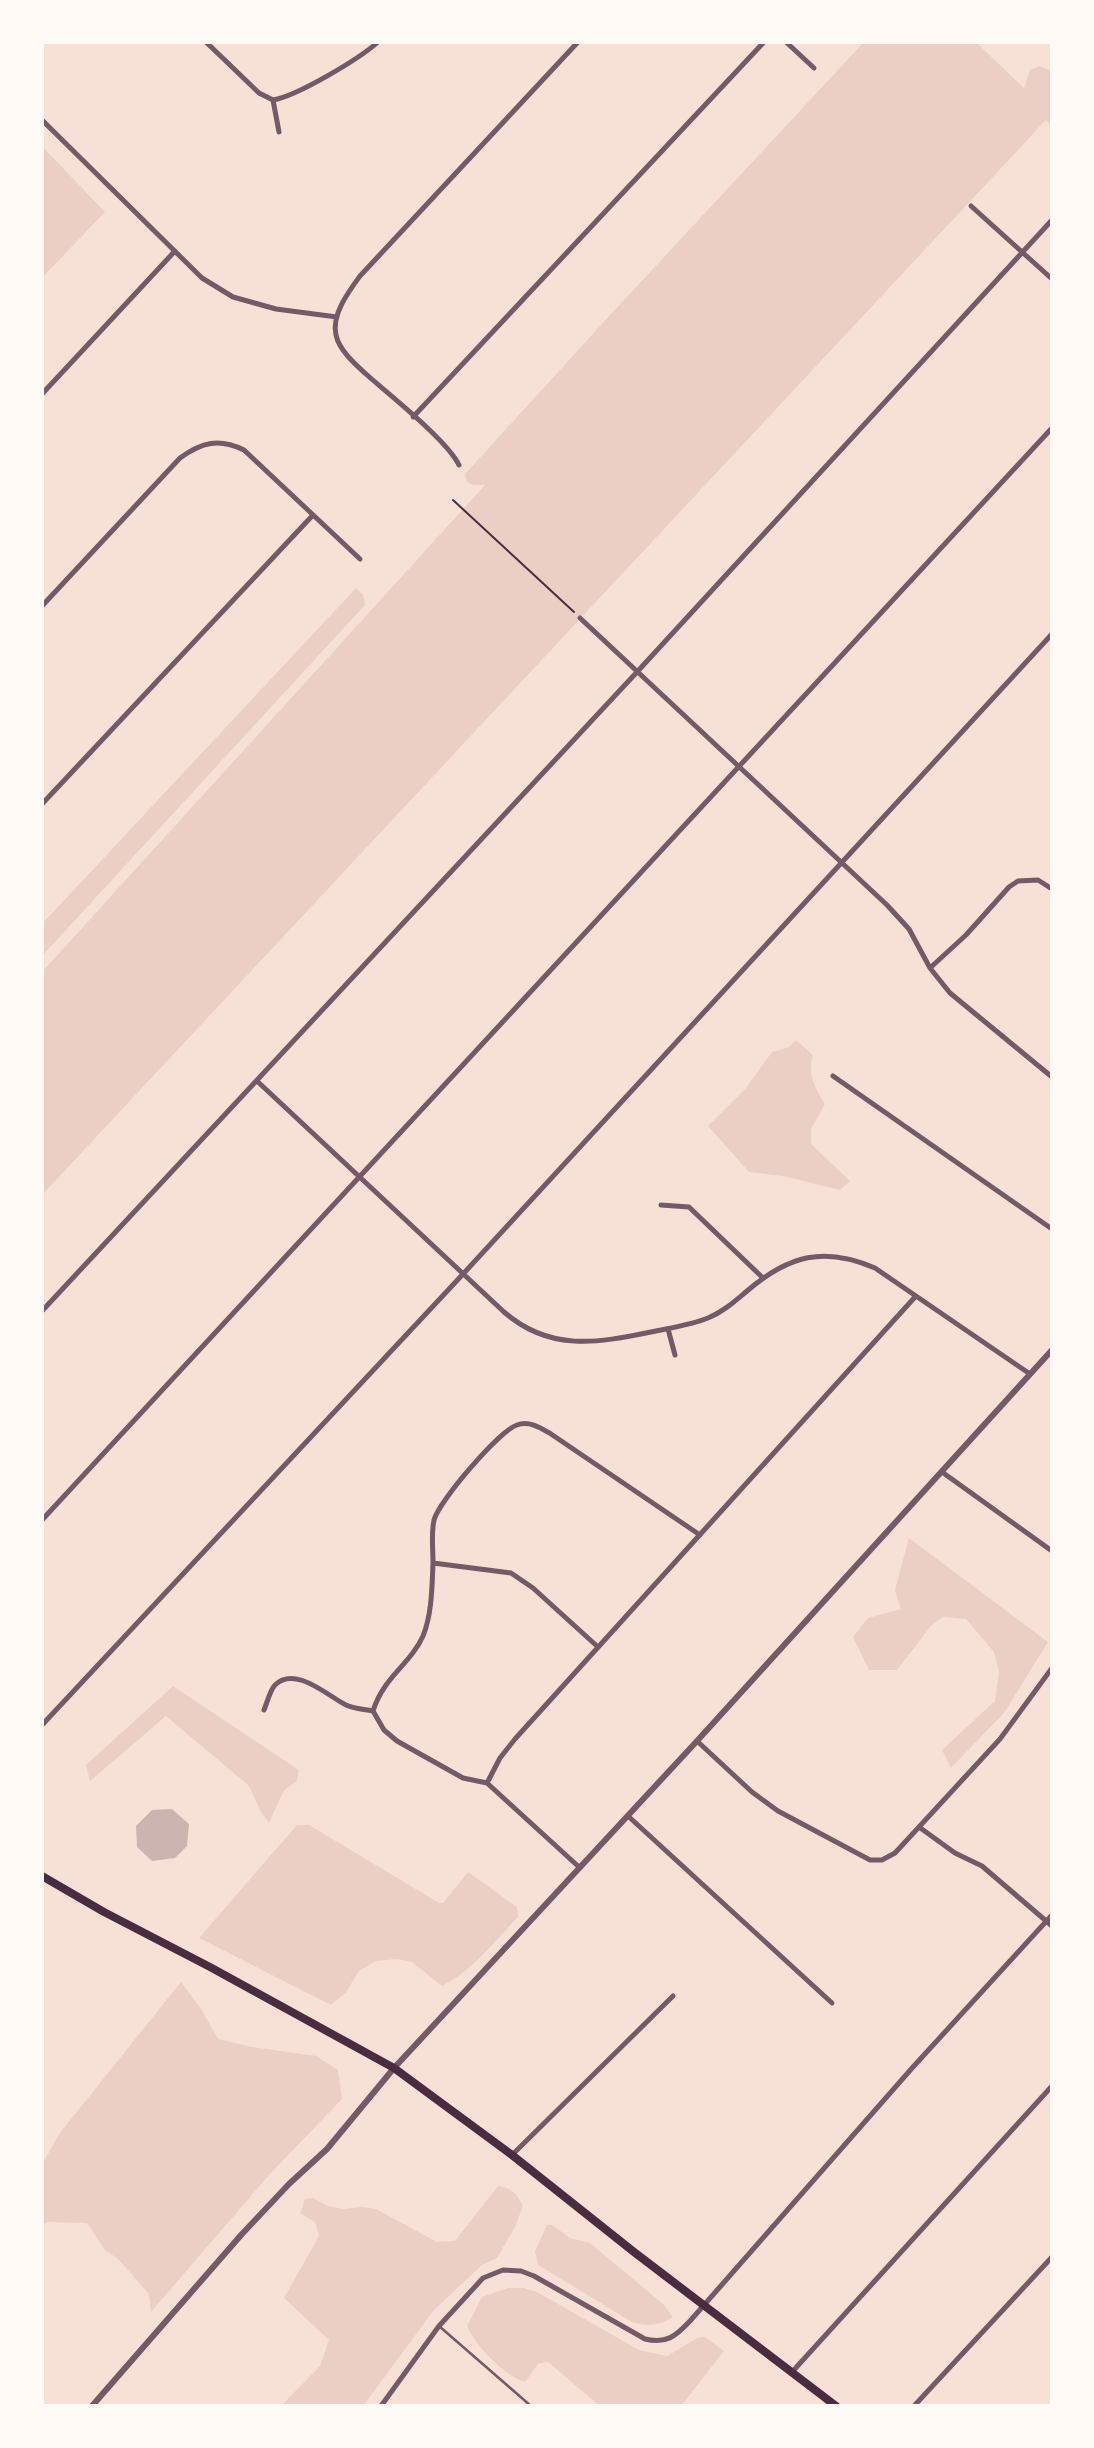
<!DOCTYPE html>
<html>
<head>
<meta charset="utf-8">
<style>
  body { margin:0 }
  #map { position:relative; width:1094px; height:2448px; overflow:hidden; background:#f7e1d7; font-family:Arial,sans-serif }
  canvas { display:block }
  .frame { position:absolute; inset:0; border:44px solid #fffaf5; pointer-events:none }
</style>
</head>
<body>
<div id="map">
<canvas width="1094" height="2448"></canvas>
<div class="frame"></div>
</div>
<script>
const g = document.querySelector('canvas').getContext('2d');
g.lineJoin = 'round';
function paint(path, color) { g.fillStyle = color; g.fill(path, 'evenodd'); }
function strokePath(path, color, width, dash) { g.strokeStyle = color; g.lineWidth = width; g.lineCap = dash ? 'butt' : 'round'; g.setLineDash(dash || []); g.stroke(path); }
const green = new Path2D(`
  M864 42H976L1024 88 1030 70 1039 66 1052 71V127L1046 120 42 1195V972L485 485H473L467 482 465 474 611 314Z
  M42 146 105 212 42 278Z
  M356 588 363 595 365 605 42 956V924Z
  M796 1040 813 1055C807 1074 815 1088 825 1104L811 1129V1144L850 1181 840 1190 783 1176 749 1172 708 1126 745 1089 772 1052 789 1047Z
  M909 1538 1048 1642 1004 1713 951 1768 942 1750 995 1701 999 1671 994 1652 966 1619 943 1617 931 1626 897 1670H869L853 1637 868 1618 901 1609 895 1590Z
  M173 1686 299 1770 297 1781 284 1790 269 1823 261 1812 249 1786 166 1716 90 1781 86 1765Z
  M297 1825H309L439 1903H443L468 1872 517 1907 518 1917C495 1941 472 1971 442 1986L412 1962 398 1959 376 1961 359 1971 346 1992 331 2005 199 1938Z
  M181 1982 201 2009 218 2039 252 2047 316 2056 338 2070 342 2099 269 2175 151 2312 149 2294 118 2259 105 2250 87 2223 49 2222 42 2224V2165L59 2134Z
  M498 2186C511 2187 518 2195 523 2206L515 2227 497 2258 482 2265 434 2310 363 2406H281L320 2366 329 2340 284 2298 319 2236 315 2222 300 2213 305 2199 313 2198 328 2206 344 2209 363 2207 376 2209 437 2242 455 2241Z
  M547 2225H552L570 2238 590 2243 664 2305 673 2317C658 2326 648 2327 632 2322L538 2265 535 2251Z
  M508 2288H524L537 2292 639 2350 667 2356 697 2338 705 2337 724 2351 681 2406H600L548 2362 538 2364 525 2382C504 2376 475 2345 467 2326L482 2297Z`);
const building = new Path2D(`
  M172 1809 189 1824 187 1846 175 1858 152 1861 137 1847 136 1826 152 1810Z`);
const path = new Path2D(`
  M453 500 574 612`);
const service = new Path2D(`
  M439 2326 531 2406`);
const minor = new Path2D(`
  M206 42 259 93 273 100 279 132
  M786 42 814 68
  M273 100C297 96 359 59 378 42
  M42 120 202 278 233 297 276 309 337 317
  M971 206 1052 279
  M42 394 175 251
  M413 417 764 42
  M459 465C447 440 388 394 366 374 355 364 339 350 336 335 331 315 349 291 360 276L578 42
  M42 606 180 458C202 442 219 438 244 450L360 559
  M580 618 887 905 909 929 930 968 950 993 1052 1077
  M42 804 313 515
  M930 968 966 935 1009 887 1018 881 1038 880 1052 889
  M833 1076 1052 1229
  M257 1081 504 1312C550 1352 597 1343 651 1332 669 1328 691 1325 708 1318 723 1312 735 1301 747 1291 789 1255 824 1246 875 1268L1030 1374
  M661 1205 689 1207 763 1278
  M42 1311 637 672 1052 220
  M668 1329 675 1355
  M942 1472 1052 1551
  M42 1520 1052 428
  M433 1563 511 1573 533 1588 598 1647
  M264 1710C267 1703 270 1690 275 1685 295 1665 328 1696 346 1705 354 1709 364 1709 373 1711
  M42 1725 464 1273 1052 634
  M697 1741 752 1792 778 1811 870 1860H882L895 1853 1000 1739 1052 1668
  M487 1783 500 1758 515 1739 915 1297
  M628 1816 832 2003
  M919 1827 955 1853 982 1866 1052 1926
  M579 1867 487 1783 463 1778 397 1741 384 1730 373 1711C384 1676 410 1665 423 1636 432 1614 432 1586 433 1563 433 1548 431 1534 434 1520 439 1501 499 1431 517 1425 529 1420 541 1428 551 1434L700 1535
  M512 2155 673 1996
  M792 2372 1052 2086
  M381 2406 439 2326 483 2278 503 2270 521 2271 534 2276 645 2339C666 2344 675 2337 690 2321L913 2067 1052 1915
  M914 2406 1052 2257`);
const tertiary = new Path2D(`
  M92 2406 242 2234 289 2184 327 2149 394 2068 697 1741 1052 1350`);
const primary = new Path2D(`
  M42 1876 104 1912 210 1967 394 2068 512 2155 634 2252 836 2406`);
paint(green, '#ebcfc5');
paint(building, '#ccb4b1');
strokePath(path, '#4a2c40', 2);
strokePath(service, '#755966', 2.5);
strokePath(minor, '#755966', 5);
strokePath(tertiary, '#755966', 6);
strokePath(primary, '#4a2c40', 8);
</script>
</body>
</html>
